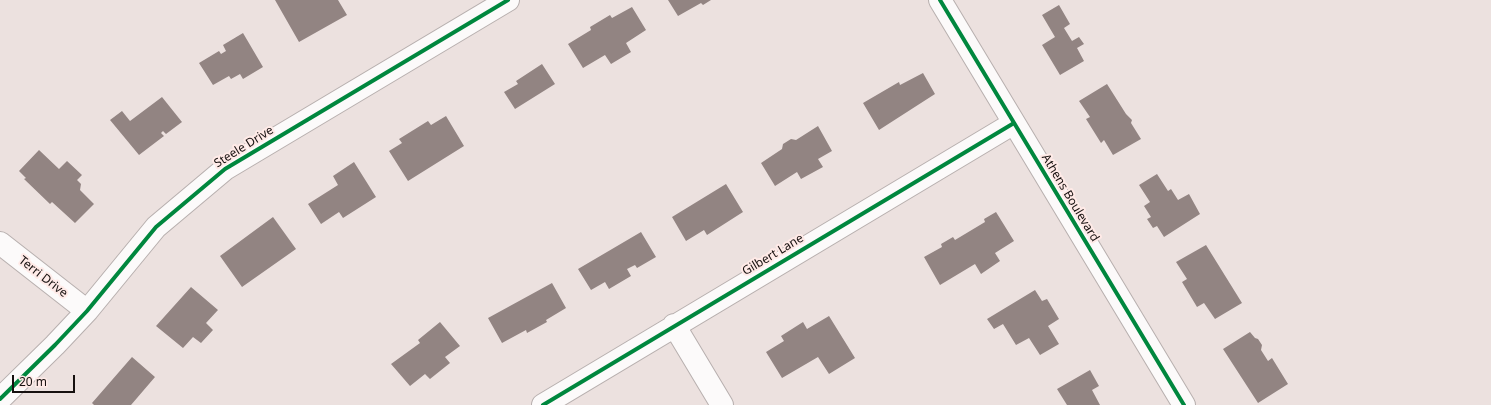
<!DOCTYPE html>
<html>
<head>
<meta charset="utf-8">
<style>
  body { margin:0 }
  #map { position:relative; width:1491px; height:405px; overflow:hidden; background:#ece1df; font-family:"Noto Sans",sans-serif }
  canvas { display:block }
  .scale { position:absolute; left:12px; top:375px; width:63px; height:18px; box-sizing:border-box; border:2px solid #16100f; border-top:0; padding-left:5px; font-size:12px; line-height:14px; white-space:nowrap; color:#16100f; -webkit-text-stroke:3px #ffeae7; paint-order:stroke }
</style>
</head>
<body>
<div id="map">
<canvas width="1491" height="405"></canvas>
<div class="scale">20 m</div>
</div>
<script>
const g = document.querySelector('canvas').getContext('2d');
g.lineJoin = 'round';
function paint(path, color) { g.fillStyle = color; g.fill(path, 'evenodd'); }
function strokePath(path, color, width, dash) { g.strokeStyle = color; g.lineWidth = width; g.lineCap = dash ? 'butt' : 'round'; g.setLineDash(dash || []); g.stroke(path); }
function drawText(font, color, halo, rows, align = 'center') {
  g.font = font + ' "Noto Sans",sans-serif'; g.lineWidth = 4; g.setLineDash([]); g.textBaseline = 'middle'; g.strokeStyle = halo; g.fillStyle = color; for (const [text, x, y, turn = 0] of rows) {
    g.save(); g.translate(x, y); g.rotate((+turn || 0) * Math.PI / 180); g.textAlign = isNaN(turn) ? turn : align; if (halo) g.strokeText(text, 0, 0); g.fillText(text, 0, 0); g.restore();
  }
}
const building = new Path2D(`
  M275 0H338L347 15 299 42Z
  M668 0H711L703 5 701 3 678 16Z
  M1059 5 1070 24 1064 28 1072 41 1079 37 1084 44 1077 48 1084 61 1060 75 1042 45 1055 37 1042 15Z
  M632 7 646 30 626 43 631 52 611 64 605 55 583 68 568 44 591 30 590 27 610 15 612 18Z
  M243 33 263 67 243 79 240 74 231 79 229 76 213 85 199 63 219 51 221 54 226 51 223 45Z
  M542 64 555 84 515 109 504 92 518 84 516 81Z
  M923 73 935 94 879 130 863 103 899 82 900 85Z
  M1107 84 1126 114 1132 120 1131 123 1141 139 1113 155 1104 140 1101 143 1086 119 1090 117 1079 101Z
  M162 97 182 122 166 134 163 131 161 133 164 136 139 155 110 120 122 111 130 121Z
  M446 116 464 146 408 181 389 151 402 143 399 139 428 121 431 125Z
  M818 126 832 151 818 159 823 167 801 179 797 172 775 186 761 163 782 149 783 144 791 139 796 140Z
  M39 150 59 169 67 161 82 175 77 180 81 184 80 190 94 204 75 223 52 202 50 204 24 179 26 178 19 171Z
  M354 162 376 197 343 218 339 212 321 224 308 204 338 185 333 176Z
  M1157 174 1168 191 1171 189 1178 200 1189 194 1200 214 1164 237 1157 226 1153 228 1147 219 1151 217 1144 206 1150 202 1139 185Z
  M726 184 743 212 707 235 704 230 686 241 672 217Z
  M996 212 1014 241 995 253 1000 261 981 274 975 264 940 285 924 257 942 247 941 244 953 237 955 240 985 222 984 219Z
  M273 217 296 249 242 287 220 256Z
  M641 232 656 257 637 268 635 265 627 269 631 276 609 289 605 282 591 290 578 269Z
  M1206 245 1242 303 1215 319 1204 303 1197 307 1182 282 1187 279 1176 262Z
  M552 283 566 308 546 320 547 322 527 333 526 330 502 343 488 318Z
  M191 287 218 310 206 323 213 330 201 343 193 337 183 348 156 326Z
  M1035 290 1042 301 1047 299 1059 319 1048 326 1059 344 1040 355 1029 338 1016 345 1003 324 994 329 987 319Z
  M829 316 855 358 829 374 818 357 782 378 766 352 784 341 781 336 803 322 807 329Z
  M440 322 460 346 445 357 450 363 430 379 425 374 410 386 391 364 420 343 418 340Z
  M1250 332 1255 338 1258 339 1262 345 1261 350 1268 361 1272 358 1288 384 1258 403 1223 349Z
  M132 357 155 377 131 405H94L92 403Z
  M1090 370 1099 386 1092 390 1100 405H1067L1057 389Z`);
const minor = new Path2D(`
  M940 0 1184 405
  M0 243 87 311
  M674 325 722 405
  M0 399 55 345 87 311 156 227 225 169 508 0
  M543 405 1014 123`);
const cycleway = new Path2D(`
  M940 0 1184 405
  M0 399 55 345 87 311 156 227 225 169 508 0
  M543 405 1014 123`);
const streetNames = [
  ["Steele Drive",244,147,-32],
  ["Athens Boulevard",1070,198,59],
  ["Gilbert Lane",773,255,-31],
  ["Terri Drive",43,277,38]
];
paint(building, '#928482');
strokePath(minor, '#b7afae', 24);
strokePath(minor, '#fcfafa', 22);
strokePath(cycleway, '#00873e', 4);
drawText('12px', '#16100f', '#ffeae7', streetNames);
</script>
</body>
</html>
